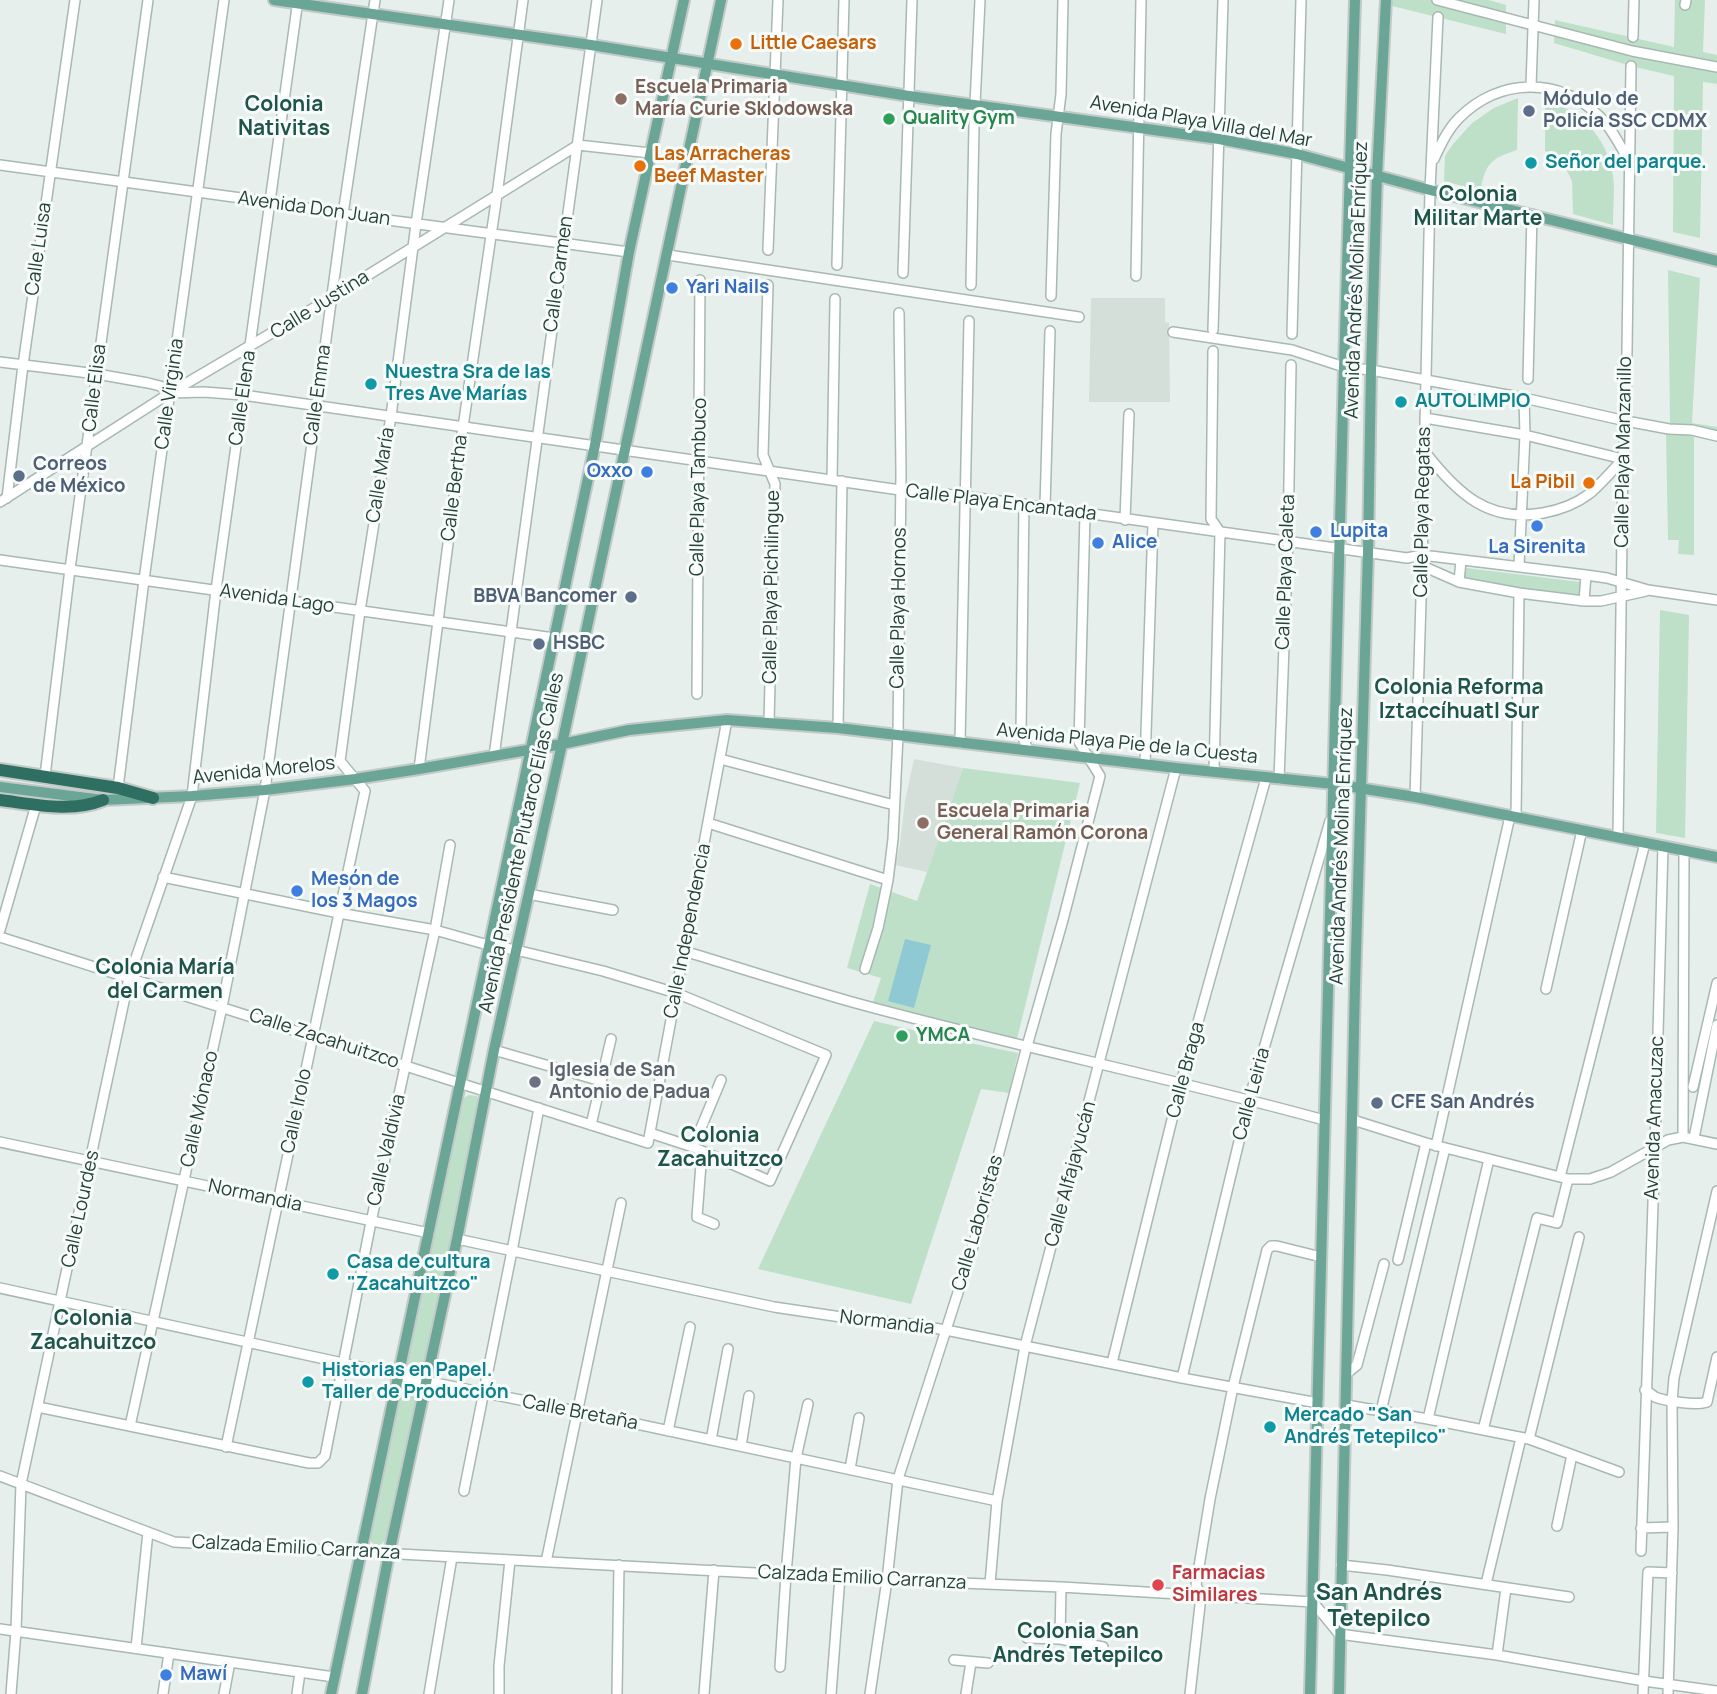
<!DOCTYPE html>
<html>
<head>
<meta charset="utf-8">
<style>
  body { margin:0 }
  canvas { display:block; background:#e6efeb }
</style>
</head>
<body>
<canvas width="1717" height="1694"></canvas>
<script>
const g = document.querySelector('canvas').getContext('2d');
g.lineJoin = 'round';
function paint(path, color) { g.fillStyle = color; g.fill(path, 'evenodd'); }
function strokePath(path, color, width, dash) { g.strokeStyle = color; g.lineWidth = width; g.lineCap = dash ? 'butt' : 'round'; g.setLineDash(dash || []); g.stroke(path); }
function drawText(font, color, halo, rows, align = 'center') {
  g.font = font + ' Manrope,sans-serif'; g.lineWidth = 6; g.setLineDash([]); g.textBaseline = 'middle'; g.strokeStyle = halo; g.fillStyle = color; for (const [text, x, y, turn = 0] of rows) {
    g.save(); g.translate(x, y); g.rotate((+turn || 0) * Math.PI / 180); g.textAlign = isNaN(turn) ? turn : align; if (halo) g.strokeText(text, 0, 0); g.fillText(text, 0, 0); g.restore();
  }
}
const built = new Path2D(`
  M1091 298H1165V322L1169 323 1170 402H1089Z
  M914 759 963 768 927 872 895 865 900 844 905 801Z`);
const green = new Path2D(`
  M1392 0H1489L1506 5V34L1392 6Z
  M1675 0H1705L1703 52 1717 55V84L1703 82 1700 238 1673 232 1674 76 1631 66 1554 43 1555 20 1674 47Z
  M1518 98 1517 150C1492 158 1484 164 1481 191L1444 181 1445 156 1453 144 1472 123 1494 108Z
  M1545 99C1585 113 1611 141 1614 185 1614 198 1613 212 1613 225L1573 214 1572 181 1562 161 1545 151Z
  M1668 270 1700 278 1692 423 1717 427V441L1694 437V555L1678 554 1679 540H1668L1666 432 1669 430 1670 421Z
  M1458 567 1580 582 1582 590 1580 596 1463 581Z
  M1660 610 1689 615 1685 838 1656 833Z
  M963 768 1080 783 1017 1039 967 1028 965 1042 1018 1053 1009 1093 981 1089 911 1304 758 1269 874 1021 960 1041 963 1028 872 1005 881 978 847 968 870 884 917 901Z
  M469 1095 477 1096 478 1108 424 1367 419 1371 410 1368 407 1363 464 1098Z
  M413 1387C420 1393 416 1404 415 1412L387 1538 380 1546 372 1543 370 1539 371 1528 399 1395 404 1388Z`);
const water = new Path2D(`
  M905 939 931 945 914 1008 888 1001Z`);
const minor = new Path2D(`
  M1437 0 1632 51 1717 67
  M1685 5 1686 0
  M1633 37 1634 0
  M1531 86 1534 0
  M1434 159C1441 144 1448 129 1459 118 1499 78 1559 76 1599 116 1612 128 1620 146 1629 161
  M0 165 270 202 343 214 629 252
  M768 250 778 0
  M668 255 1079 317
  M837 265 844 0
  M903 273 912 0
  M1136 276 1141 0
  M768 285 763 455 775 484 769 722
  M971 285 974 125 980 0
  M1051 296 1056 134 1061 94 1063 0
  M1213 330 1223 0
  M1173 332 1292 350 1344 367 1371 370 1524 398 1626 421 1669 429 1692 430 1717 436
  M1292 334 1301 0
  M1213 351 1211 519 1220 532 1214 771
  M0 362 97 374 148 383 160 386 170 393 204 392 243 395 900 490 964 496 1407 558 1422 555 1586 575 1607 578 1648 590 1717 600
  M1528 379 1532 214
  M1425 418 1525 435 1623 459
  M1425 452C1457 493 1488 523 1543 513 1559 510 1576 504 1589 494 1601 484 1612 471 1623 459
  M832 480 835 299
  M7 498 23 365 75 0
  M0 502 170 393 331 298 578 145 650 153
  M1024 504 1021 732 1028 750
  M1045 507 1050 331
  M1125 520 1129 414
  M0 560 554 638
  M1418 564 1459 582 1519 593 1584 601H1601L1646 591
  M1519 566 1525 435 1524 398
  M1459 582 1461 560
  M1584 601 1586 575
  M697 694 700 280
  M838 728 842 481
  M960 743 969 321
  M494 756 597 0
  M720 759 894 805
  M1145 764 1153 523
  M419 769 463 427 497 195 523 0
  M45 776 70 569 148 0
  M1279 779 1288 540 1291 365
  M118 788 144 580 224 0
  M1415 797 1422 567 1430 190 1438 17
  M1516 817 1519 593
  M708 823 888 880
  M1618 837 1623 459 1626 421 1631 66
  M163 877 339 913 435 930 488 945 516 950 603 971 676 993 826 1055 770 1181 693 1147 650 1133
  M528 894 613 910
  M0 930 36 805
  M0 937 648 1143 727 720
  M684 951C740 968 796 986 852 1002 1008 1045 1168 1077 1324 1120
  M865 969 878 928 888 880 893 839 898 735 901 472 899 313
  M1546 989 1582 830
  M494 1050 601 1081
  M1693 1087 1717 983
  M1353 1120 1426 1143 1568 1179H1590L1611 1172 1668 1140 1683 1137 1717 1144
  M591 1125 611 1039
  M1683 1137 1684 851
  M1694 1138 1717 1025
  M0 1142 429 1233
  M1436 1146 1510 816
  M693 1147 721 1080
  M702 1151 697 1217 714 1224
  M1560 1177 1645 843
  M457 1239 774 1307 841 1317 909 1324 946 1330 1182 1378 1318 1403
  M1398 1260 1426 1143
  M0 1288 425 1381 576 1411 997 1501
  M1112 1363 1181 1083 1266 778
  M1346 1374 1357 1365 1384 1264
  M1182 1378 1249 1100 1330 821
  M1645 1390C1649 1392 1652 1395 1655 1397 1665 1401 1697 1406 1707 1402L1717 1357
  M1346 1405 1428 1419 1529 1439 1619 1472
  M38 1407 309 1463H318L325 1456 371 1222 435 930 450 845
  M1381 1411 1445 1148
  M1428 1419 1489 1159
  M130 1426 222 1007 265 790 343 214 375 0
  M1483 1430 1537 1218 1557 1223 1568 1179
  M668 1431 690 1327
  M1529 1439 1579 1237
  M711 1440 728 1349
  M741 1446 749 1396
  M226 1447 365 791 340 761 360 611 391 416 416 224 449 0
  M850 1469 859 1418
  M0 1476 174 1542 887 1580 1061 1587 1313 1602 1339 1634 1497 1655 1644 1681 1717 1691
  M464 1491 512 1251 539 1108
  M1557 1526 1572 1455
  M1641 1528 1673 1527
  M1641 1551 1655 1146 1663 846
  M546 1562 621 1203
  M1341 1565 1387 1570 1569 1597
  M990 1584 997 1501 1025 1346 1176 768
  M1486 1584 1521 1438
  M0 1629 334 1677
  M1027 1638 1060 1639 1103 1647
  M1060 1639 1061 1587
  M136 1648 148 1532
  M1497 1655 1506 1588
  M954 1660 988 1663
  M780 1667 786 1574 796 1458 808 1404
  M11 1694 16 1631 21 1484 129 978 192 796 216 590 298 0
  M163 1694 169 1653
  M224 1694 230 1662
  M297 1694 300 1672
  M429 1694 452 1557
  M499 1694V1666L510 1560
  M617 1694 619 1565
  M704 1694 714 1570
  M831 1694 840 1577
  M870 1694 887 1580 898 1479 981 1221 1027 1046 1063 920 1100 776 1079 742 1085 514
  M966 1694 971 1662
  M1190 1694 1201 1596 1196 1585 1210 1499 1233 1387 1267 1250 1271 1246H1277L1321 1257
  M1643 1694 1648 1572 1672 1573
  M1668 1694 1673 1527 1672 1401 1674 1378 1717 1191`);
const major = new Path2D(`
  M274 0 591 45 909 96 1219 139 1297 154 1430 190 1717 261
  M0 787 103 800 192 796 265 790 355 779 419 769 562 744 629 730 727 720 838 728 1176 768 1334 784 1415 797 1717 857
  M331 1694 595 445 629 252 684 0
  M362 1694 389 1554 457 1239 494 1050 562 744 721 0
  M1310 1694 1344 367 1355 0
  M1339 1694 1355 985 1368 553 1371 370 1377 175 1386 0`);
const highway = new Path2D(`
  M0 770 118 788 153 798
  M0 800C33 804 71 813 103 800`);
const markers = [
  [736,44,7,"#e8710a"],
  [621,99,7,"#8d6e63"],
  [1529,111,7,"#5c6f8a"],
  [889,119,7,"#2e9e5b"],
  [1531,163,7,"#0f9aa8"],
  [640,166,7,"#e8710a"],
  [672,288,7,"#3f7fe0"],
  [371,384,7,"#0f9aa8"],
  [1401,402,7,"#0f9aa8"],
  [647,472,7,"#3f7fe0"],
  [19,476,7,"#5c6f8a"],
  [1589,483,7,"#e8710a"],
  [1537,526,7,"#3f7fe0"],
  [1316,532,7,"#3f7fe0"],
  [1098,543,7,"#3f7fe0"],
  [631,597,7,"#5c6f8a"],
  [539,644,7,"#5c6f8a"],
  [923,823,7,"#8d6e63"],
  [297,891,7,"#3f7fe0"],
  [902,1036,7,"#2e9e5b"],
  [535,1082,7,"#6b7280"],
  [1377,1103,7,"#5c6f8a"],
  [333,1274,7,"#0f9aa8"],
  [308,1382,7,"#0f9aa8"],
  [1270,1427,7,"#0f9aa8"],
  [1158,1585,7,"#e0444e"],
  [166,1675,7,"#3f7fe0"]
];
const foodNames = [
  ["Little Caesars",750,44],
  ["Las Arracheras",654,155],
  ["Beef Master",654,177],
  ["La Pibil",1575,483,"right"]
];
const educationNames = [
  ["Escuela Primaria",635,88],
  ["María Curie Sklodowska",635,110],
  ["Escuela Primaria",937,812],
  ["General Ramón Corona",937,834]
];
const serviceNames = [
  ["Módulo de",1543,100],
  ["Policía SSC CDMX",1543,122],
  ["Correos",33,465],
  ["de México",33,487],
  ["BBVA Bancomer",617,597,"right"],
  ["HSBC",553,644],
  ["CFE San Andrés",1391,1103]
];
const leisureNames = [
  ["Quality Gym",903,119],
  ["YMCA",916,1036]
];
const streetNames = [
  ["Avenida Playa Villa del Mar",1201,122,10],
  ["Avenida Don Juan",314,209,8],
  ["Calle Luisa",39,249,-82],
  ["Calle Carmen",559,274,-82],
  ["Avenida Andrés Molina Enríquez",1357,280,-88],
  ["Calle Justina",320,305,-32],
  ["Calle Elisa",95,388,-83],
  ["Calle Virginia",170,394,-82],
  ["Calle Emma",318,395,-82],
  ["Calle Elena",243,398,-82],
  ["Calle Playa Manzanillo",1624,452,-89],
  ["Calle María",381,475,-81],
  ["Calle Playa Tambuco",699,487,-89],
  ["Calle Bertha",455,488,-83],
  ["Calle Playa Encantada",1001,503,7],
  ["Calle Playa Regatas",1423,512,-89],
  ["Calle Playa Caleta",1286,572,-88],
  ["Calle Playa Pichilingue",772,587,-89],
  ["Avenida Lago",277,599,8],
  ["Calle Playa Hornos",899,608,-89],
  ["Avenida Playa Pie de la Cuesta",1127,744,6],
  ["Avenida Morelos",264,771,-6],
  ["Avenida Presidente Plutarco Elías Calles",522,843,-78],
  ["Avenida Andrés Molina Enríquez",1342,846,-88],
  ["Calle Independencia",688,931,-79],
  ["Calle Zacahuitzco",324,1039,18],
  ["Calle Braga",1186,1070,-75],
  ["Calle Leiria",1252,1094,-75],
  ["Calle Mónaco",200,1109,-78],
  ["Calle Irolo",297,1111,-78],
  ["Avenida Amacuzac",1655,1118,-88],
  ["Calle Valdivia",387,1150,-77],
  ["Calle Alfajayucán",1071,1174,-75],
  ["Normandia",255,1196,12],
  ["Calle Lourdes",81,1209,-78],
  ["Calle Laboristas",978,1223,-74],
  ["Normandia",887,1323,7],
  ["Calle Bretaña",580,1413,11],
  ["Calzada Emilio Carranza",296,1548,3],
  ["Calzada Emilio Carranza",862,1578,3]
];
const cultureNames = [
  ["Señor del parque.",1545,163],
  ["Nuestra Sra de las",385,373],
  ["Tres Ave Marías",385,395],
  ["AUTOLIMPIO",1415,402],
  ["Casa de cultura",347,1263],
  ["\"Zacahuitzco\"",347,1285],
  ["Historias en Papel.",322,1371],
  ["Taller de Producción",322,1393],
  ["Mercado \"San",1284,1416],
  ["Andrés Tetepilco\"",1284,1438]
];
const shopNames = [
  ["Yari Nails",686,288],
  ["Oxxo",633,472,"right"],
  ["Lupita",1330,532],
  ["Alice",1112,543],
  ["La Sirenita",1537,548,"center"],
  ["Mesón de",311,880],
  ["los 3 Magos",311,902],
  ["Mawí",180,1675]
];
const worshipNames = [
  ["Iglesia de San",549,1071],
  ["Antonio de Padua",549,1093]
];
const healthNames = [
  ["Farmacias",1172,1574],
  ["Similares",1172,1596]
];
const neighbourhoodNames = [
  ["Colonia",284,105],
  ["Nativitas",284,129],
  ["Colonia",1478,195],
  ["Militar Marte",1478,219],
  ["Colonia Reforma",1459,688],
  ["Iztaccíhuatl Sur",1459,712],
  ["Colonia María",165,968],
  ["del Carmen",165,992],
  ["Colonia",720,1136],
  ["Zacahuitzco",720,1160],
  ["Colonia",93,1319],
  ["Zacahuitzco",93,1343],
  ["Colonia San",1078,1632],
  ["Andrés Tetepilco",1078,1656]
];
const quarterNames = [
  ["San Andrés",1379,1594],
  ["Tetepilco",1379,1620]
];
paint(built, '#d4dfda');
paint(green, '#bfe0c8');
paint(water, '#8ec9d4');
strokePath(minor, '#a8b8b2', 12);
strokePath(major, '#c2cac8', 14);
strokePath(highway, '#c2cac8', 16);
strokePath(minor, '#fff', 9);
strokePath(major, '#6aa596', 10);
strokePath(highway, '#2f6f62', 12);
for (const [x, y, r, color] of markers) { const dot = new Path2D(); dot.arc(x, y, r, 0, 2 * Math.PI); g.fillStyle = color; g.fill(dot); strokePath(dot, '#f7fbf9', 2.5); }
drawText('bold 19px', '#c56008', '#f7fbf9', foodNames, 'left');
drawText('bold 19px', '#785e54', '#f7fbf9', educationNames, 'left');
drawText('bold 19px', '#4e5e75', '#f7fbf9', serviceNames, 'left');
drawText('bold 19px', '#27864d', '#f7fbf9', leisureNames, 'left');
drawText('19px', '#24423a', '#f7fbf9', streetNames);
drawText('bold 19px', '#0d838f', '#f7fbf9', cultureNames, 'left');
drawText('bold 19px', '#366cbe', '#f7fbf9', shopNames, 'left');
drawText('bold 19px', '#5b616d', '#f7fbf9', worshipNames, 'left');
drawText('bold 19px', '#be3a42', '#f7fbf9', healthNames, 'left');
drawText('bold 21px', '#1f5548', '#f7fbf9', neighbourhoodNames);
drawText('bold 23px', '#1f5548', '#f7fbf9', quarterNames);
</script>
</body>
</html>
